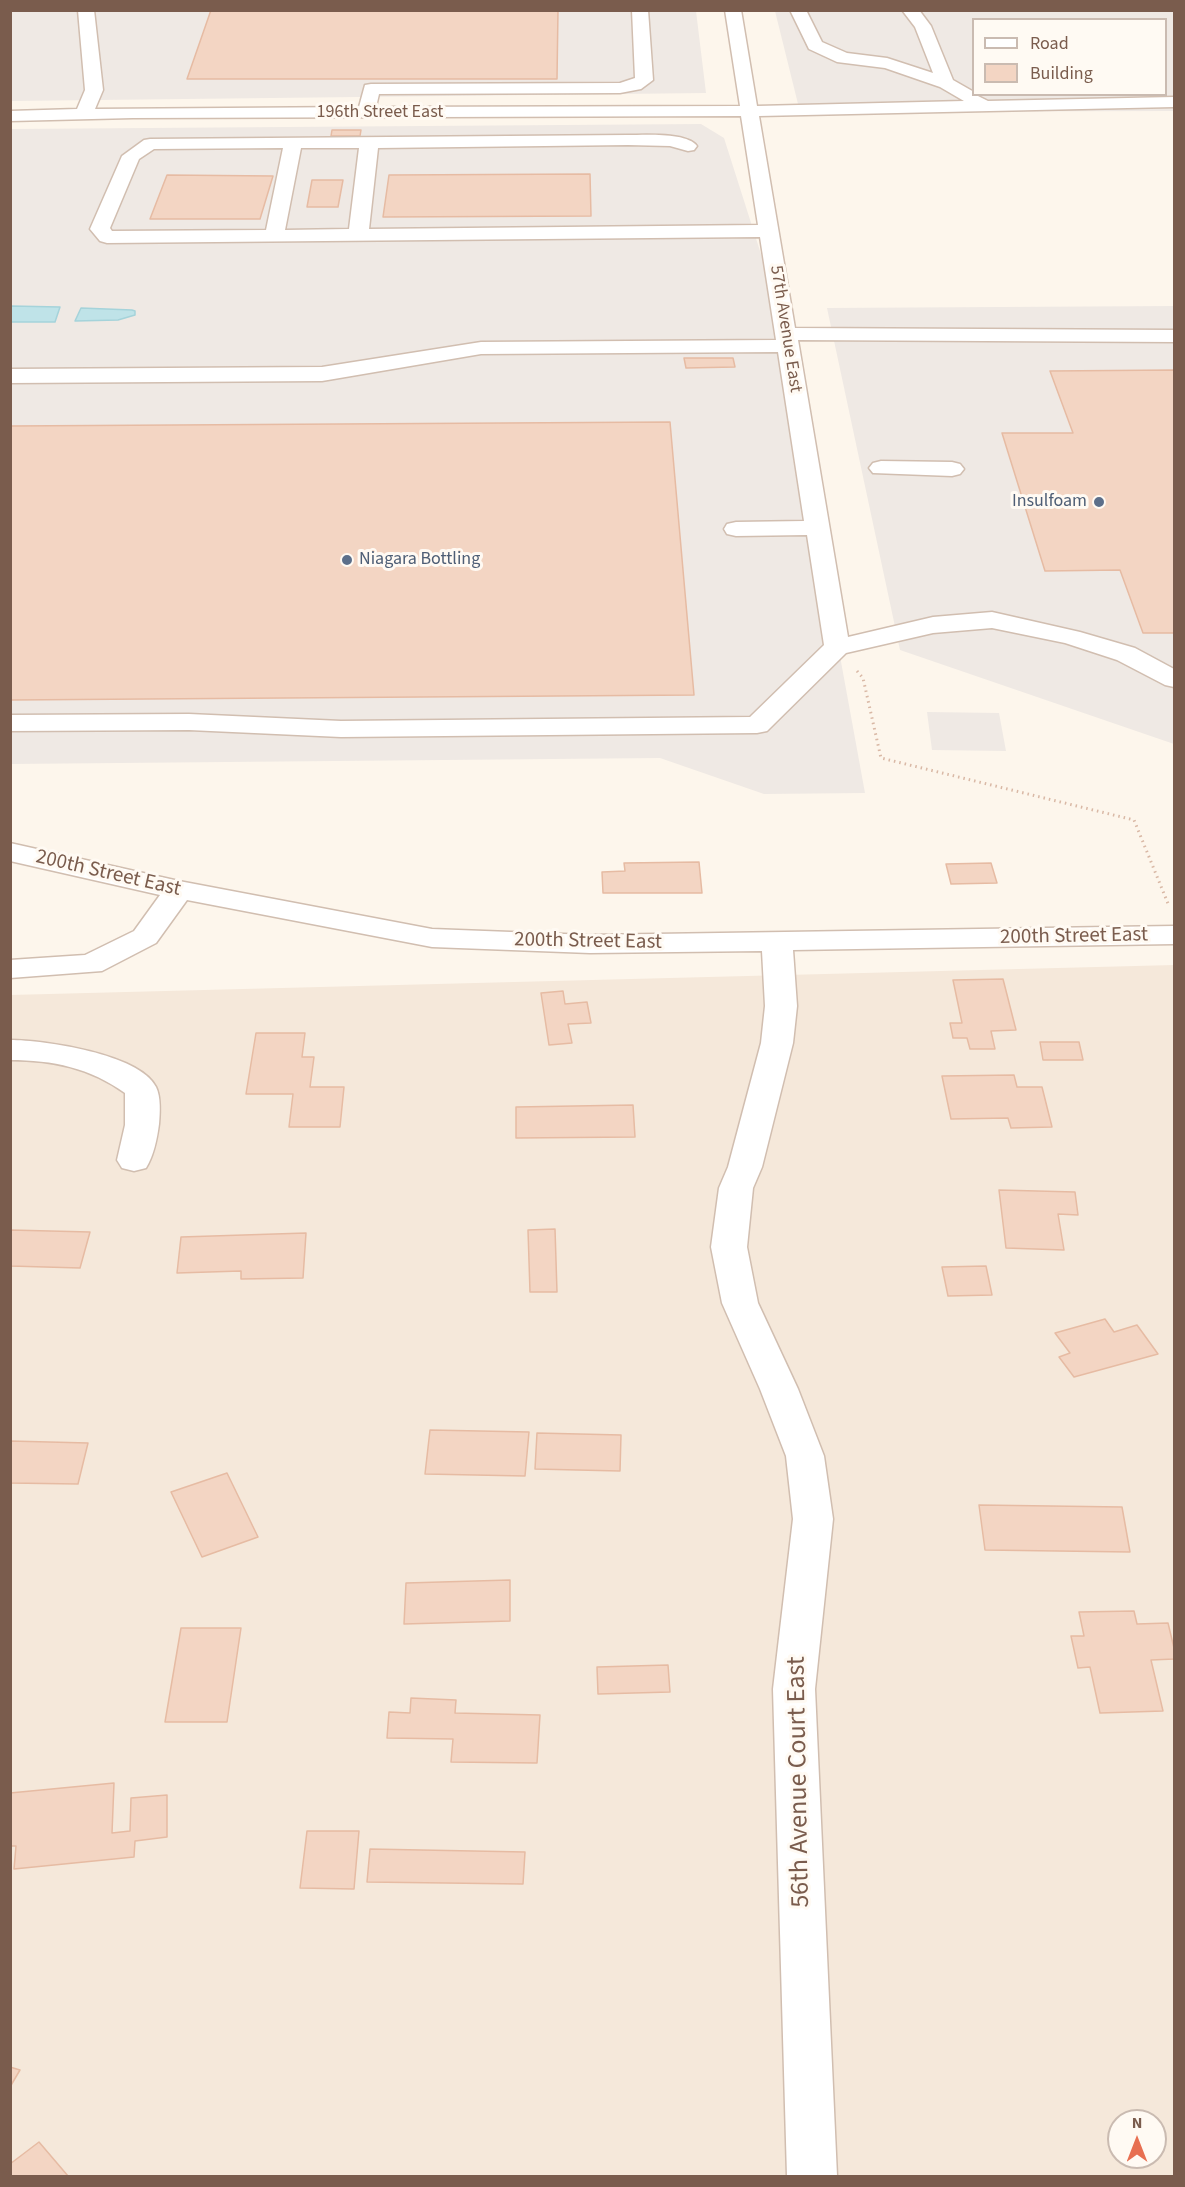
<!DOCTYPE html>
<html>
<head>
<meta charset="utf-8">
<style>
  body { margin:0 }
  #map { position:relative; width:1185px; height:2187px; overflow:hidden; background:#fdf6ec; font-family:"Source Sans 3",sans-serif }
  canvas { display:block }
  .frame { position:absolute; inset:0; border:12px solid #7a5c4d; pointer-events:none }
  .legend { position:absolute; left:972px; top:18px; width:195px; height:78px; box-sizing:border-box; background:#fffaf3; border:2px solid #cabbb1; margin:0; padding:8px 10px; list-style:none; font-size:18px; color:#7a5c4d }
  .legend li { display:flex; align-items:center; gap:12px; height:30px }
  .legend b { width:30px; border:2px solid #cabbb1 }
  .north { position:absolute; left:1107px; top:2109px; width:60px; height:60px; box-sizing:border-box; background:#fffaf3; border:2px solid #cabbb1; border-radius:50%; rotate:0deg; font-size:16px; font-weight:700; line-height:24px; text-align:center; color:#7a5c4d }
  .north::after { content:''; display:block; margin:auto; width:21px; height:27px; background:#e76f51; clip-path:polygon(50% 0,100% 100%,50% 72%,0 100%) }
</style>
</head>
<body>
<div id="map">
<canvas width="1185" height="2187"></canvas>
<div class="frame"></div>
<ul class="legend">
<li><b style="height:8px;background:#fff"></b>Road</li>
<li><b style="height:16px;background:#f3d5c3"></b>Building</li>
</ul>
<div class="north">N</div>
</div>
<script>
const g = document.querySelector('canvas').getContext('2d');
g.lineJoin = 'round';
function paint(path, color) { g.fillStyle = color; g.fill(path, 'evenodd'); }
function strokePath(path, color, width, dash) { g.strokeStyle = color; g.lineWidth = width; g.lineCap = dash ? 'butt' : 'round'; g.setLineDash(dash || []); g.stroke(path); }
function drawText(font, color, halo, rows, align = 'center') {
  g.font = font + ' "Source Sans 3",sans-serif'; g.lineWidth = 6; g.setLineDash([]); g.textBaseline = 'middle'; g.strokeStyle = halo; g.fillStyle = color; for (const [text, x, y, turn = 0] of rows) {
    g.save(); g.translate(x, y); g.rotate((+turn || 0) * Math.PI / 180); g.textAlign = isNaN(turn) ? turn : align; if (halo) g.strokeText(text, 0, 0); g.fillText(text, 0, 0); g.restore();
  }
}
const residential = new Path2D(`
  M1174 965V2176H11L10 995ZM1119 2121H1155V2157H1119Z`);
const industrial = new Path2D(`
  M10 11H696L706 93 11 101Z
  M775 11H1174V111L800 112ZM974 20H1166V94H974Z
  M701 124 724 138 774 295 865 793 764 794 660 758 11 764 10 129Z
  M1174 306V744L900 650 827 308Z
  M927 712 999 713 1006 751 932 750Z`);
const water = new Path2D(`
  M11 306 60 307 55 322H11Z
  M81 308 132 310 135 311V315L118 320 75 321Z`);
const building = new Path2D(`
  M211 10H558L557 79H187Z
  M332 130H361L360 136H331Z
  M590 174 591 216 383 217 389 175Z
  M167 175 273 176 260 219H150Z
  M312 180H343L338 207H307Z
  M684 358H733L735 367 686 368Z
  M1174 370V633H1143L1120 570 1045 571 1002 433H1073L1050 371Z
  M670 422 694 695 10 700V426Z
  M699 862 702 893H603L602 872 625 871 624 863Z
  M991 863 997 883 951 884 946 864Z
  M1003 979 1016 1030 991 1031 995 1049H970L967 1038H953L950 1023H962L953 980Z
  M563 991 565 1004 587 1002 591 1023 568 1024 572 1043 549 1045 541 993Z
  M256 1033H305L302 1057H314L310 1087H344L340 1127H289L293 1094H246Z
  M1040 1042H1079L1083 1060H1043Z
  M1014 1075 1017 1087H1042L1052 1127 1011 1128 1008 1118 951 1119 942 1076Z
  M633 1105 635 1137 516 1138V1107Z
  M999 1190 1075 1192 1078 1215 1058 1214 1064 1250 1006 1248Z
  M555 1229 557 1292H530L528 1230Z
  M10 1230 90 1232 80 1268 10 1266Z
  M306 1233 303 1278 241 1279V1271L177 1273 181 1237Z
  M986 1266 992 1295 948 1296 942 1267Z
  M1105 1319 1114 1332 1137 1325 1158 1354 1074 1377 1059 1357 1070 1353 1055 1333Z
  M430 1430 529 1432 525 1476 425 1474Z
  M537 1433 621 1435 620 1471 535 1469Z
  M10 1441 88 1443 78 1484 10 1483Z
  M227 1473 258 1537 202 1557 171 1492Z
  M979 1505 1122 1507 1130 1552 985 1550Z
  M510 1580V1621L404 1624 406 1583Z
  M1134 1611 1137 1624 1168 1623 1174 1648V1659L1151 1660 1163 1711 1100 1713 1090 1667 1078 1668 1071 1636H1084L1079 1612Z
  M181 1628H241L227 1722H165Z
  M668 1665 670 1692 598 1694 597 1667Z
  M411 1698 456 1700 455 1713 540 1715 537 1763 451 1762 453 1739 387 1738 389 1712 410 1713Z
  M114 1783 112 1833 130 1831 131 1798 167 1795V1837L135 1841 134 1857 14 1869 16 1846H10V1793Z
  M307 1831H359L354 1889 300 1888Z
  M370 1849 525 1852 523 1884 367 1882Z
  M10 2067 20 2070 10 2087Z
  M39 2142 68 2176H10V2164Z`);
const path = new Path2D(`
  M857 671 863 678 881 758 1134 820 1169 906`);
const minor = new Path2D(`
  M78 10H94L103 90 95 109 359 107 365 85 371 84 620 83 635 78 632 10H648L653 80 641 89 620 93 379 94 376 107 740 106 725 10H741L757 106 964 101 940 87 885 68 837 62 809 49 790 10H806L822 42 847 53 887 58 933 73 915 27 902 10H919L931 26 953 80 974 92V94L988 101 1174 97V107L759 116 795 328 1174 330V342L798 340 848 637 933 617 992 612 1080 632 1135 648 1174 669V687L1165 685 1117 660 1065 643 992 628 933 633 846 653 767 731 757 733 341 737 189 730 10 731V715L189 714 341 721 750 717 824 645 807 535 736 536 727 534 724 529 727 524 736 522 804 521 778 352 481 354 322 381 10 383V369L322 367 481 342 776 340 760 237 107 243 100 241 90 229 122 156 144 140 150 139 628 135C644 135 687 132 697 146L694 150 688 151 670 146 628 145 378 148 369 229 758 225 741 116 133 118 10 121V111L77 109 85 90ZM283 148 266 230 112 231 110 228 139 159 154 149ZM301 148H359L349 229 285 230Z
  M881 461 952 462 960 464 964 469 960 474 952 476 873 473 869 468 873 463Z
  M10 843 179 881 432 929 590 935 1174 926V944L793 950 797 1006 793 1043 762 1167 753 1188 747 1247 758 1303 798 1389 824 1456 833 1519 815 1689 837 2176H787L773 1689 793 1519 786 1456 760 1389 722 1303 711 1247 719 1188 728 1167 761 1043 765 1006 762 951 590 953 432 947 187 900 156 943 102 971 10 978V960L85 955 134 931 160 895 10 861Z
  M10 1040C44 1040 140 1054 156 1087 161 1097 160 1113 159 1124 157 1139 154 1155 146 1168L134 1171 122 1168 117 1160 125 1125V1093C90 1068 53 1060 10 1060Z`);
const markers = [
  [1099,502,6,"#5c6f8a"],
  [347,560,6,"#5c6f8a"]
];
const farStreetnames = [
  ["196th Street East",380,113],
  ["57th Avenue East",785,329,81]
];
const farServicenames = [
  ["Insulfoam",1087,502],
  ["Niagara Bottling",359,560,"left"]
];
const streetNames = [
  ["200th Street East",108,874,13],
  ["200th Street East",1074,937,-1],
  ["200th Street East",588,942,1]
];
const nearStreetnames = [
  ["56th Avenue Court East",800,1782,-91]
];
paint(residential, '#f5e8da');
paint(industrial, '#efe9e4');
paint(water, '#bfe3e8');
strokePath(water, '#a5d3da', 1.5);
paint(building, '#f3d5c3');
strokePath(building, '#e6bba3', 1.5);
strokePath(minor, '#d1beb0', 3);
strokePath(path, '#d9b8a5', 3, [1.5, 4]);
paint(minor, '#fff');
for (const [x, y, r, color] of markers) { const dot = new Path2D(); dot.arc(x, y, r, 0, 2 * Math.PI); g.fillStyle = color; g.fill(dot); strokePath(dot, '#fffaf3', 2); }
drawText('18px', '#7a5c4d', '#fffaf3', farStreetnames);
drawText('18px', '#4e5e75', '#fffaf3', farServicenames, 'right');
drawText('21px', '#7a5c4d', '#fffaf3', streetNames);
drawText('26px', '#7a5c4d', '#fffaf3', nearStreetnames);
</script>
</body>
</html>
